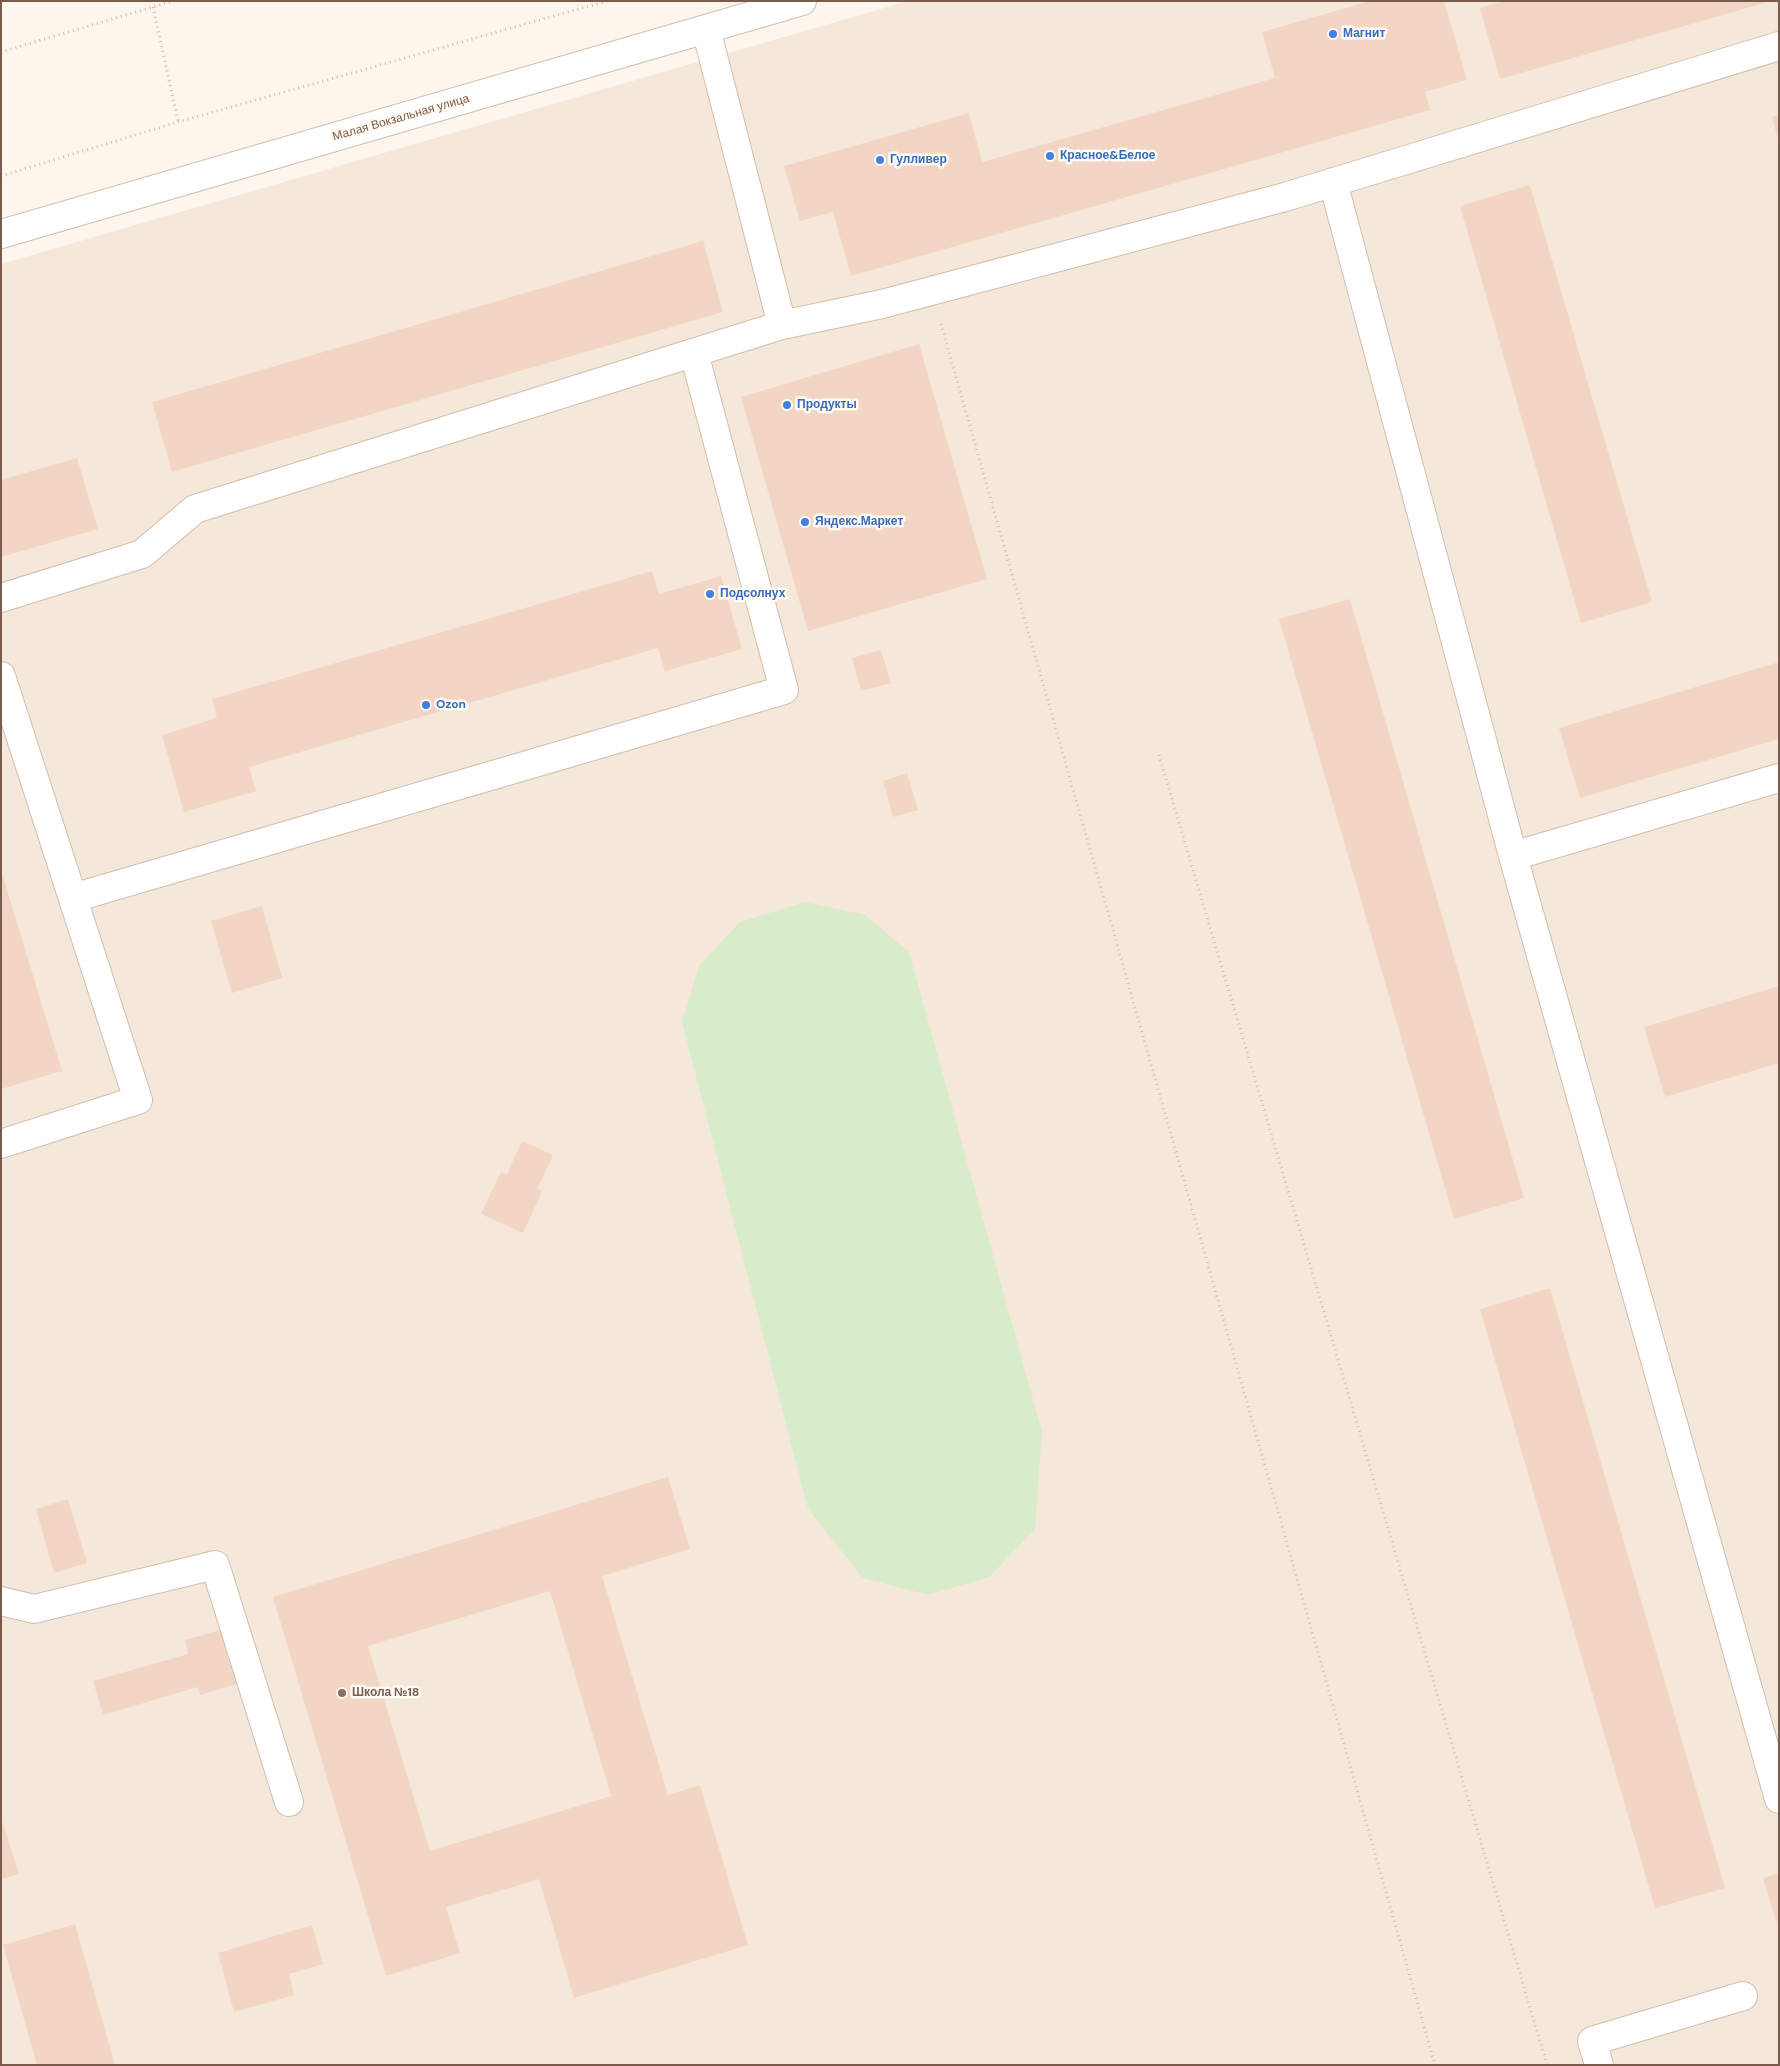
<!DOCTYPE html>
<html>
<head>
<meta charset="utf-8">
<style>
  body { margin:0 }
  #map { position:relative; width:1780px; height:2066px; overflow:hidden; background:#fdf6ec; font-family:"DM Sans",sans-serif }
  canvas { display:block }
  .frame { position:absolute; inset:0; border:2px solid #7a5c4d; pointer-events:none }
</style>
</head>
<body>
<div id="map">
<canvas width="1780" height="2066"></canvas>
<div class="frame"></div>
</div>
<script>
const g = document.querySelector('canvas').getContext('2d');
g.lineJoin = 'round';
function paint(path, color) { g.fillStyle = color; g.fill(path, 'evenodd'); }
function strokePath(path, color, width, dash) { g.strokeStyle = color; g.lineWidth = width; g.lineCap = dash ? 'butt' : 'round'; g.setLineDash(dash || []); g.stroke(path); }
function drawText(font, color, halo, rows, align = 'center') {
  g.font = font + ' "DM Sans",sans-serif'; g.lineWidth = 5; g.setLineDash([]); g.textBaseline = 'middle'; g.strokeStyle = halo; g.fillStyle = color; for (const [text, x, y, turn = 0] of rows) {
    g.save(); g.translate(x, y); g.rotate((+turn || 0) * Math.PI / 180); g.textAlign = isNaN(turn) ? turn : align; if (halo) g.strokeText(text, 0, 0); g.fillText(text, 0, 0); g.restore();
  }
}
const residential = new Path2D(`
  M908 1H1779V2065H1V264Z`);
const green = new Path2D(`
  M805 902 865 915 909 952 1042 1432 1035 1529 989 1577 928 1595 863 1578 808 1509 682 1022 699 966 740 922Z`);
const building = new Path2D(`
  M1370 1H1444L1467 80 1425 92 1430 110 851 276 833 212 800 221 784 166 969 113 982 162 1275 78 1262 32Z
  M1504 1H1768V2L1500 79 1480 8Z
  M1779 115V139H1778L1772 117Z
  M1530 185 1652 602 1581 623 1460 206Z
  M703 241 723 312 172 472 152 402Z
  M919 344 987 579 808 631 741 397Z
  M77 458 98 529 1 557V480Z
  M652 571 659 594 721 576 742 649 665 671 658 648 249 767 256 791 184 812 162 735 217 718 212 699Z
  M1350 599 1524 1198 1454 1219 1279 619Z
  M881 650 891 683 861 691 852 658Z
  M1779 662V739L1580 798 1559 728Z
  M907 773 918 810 893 817 883 781Z
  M1 870 62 1071 1 1089Z
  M262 906 282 978 232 993 211 921Z
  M1779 986V1063L1665 1097 1644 1027Z
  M522 1141 553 1155 537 1189 542 1191 523 1233 481 1214 501 1172 507 1174Z
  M1550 1288 1725 1888 1655 1908 1480 1309Z
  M668 1477 690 1549 602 1576 668 1795 700 1785 748 1945 574 1998 539 1879 446 1907 460 1953 386 1976 273 1597ZM550 1591 611 1796 430 1851 368 1646Z
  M68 1499 87 1563 54 1573 36 1509Z
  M224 1629 240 1683 200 1695 198 1687 103 1715 93 1681 188 1654 185 1640Z
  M1 1818 19 1874 1 1879Z
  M1779 1873V1928H1778L1763 1878Z
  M75 1924 115 2065H37L3 1945Z
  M312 1925 323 1964 289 1974 294 1995 234 2012 218 1953Z`);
const path = new Path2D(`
  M153 7 178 121
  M1 52 173 1
  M1 176 178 122 607 1
  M941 324 1435 2065
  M1159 755 1547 2065`);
const minor = new Path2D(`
  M1333 182 1513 856 1779 1799
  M1 234 802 1
  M782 325 882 304 1285 197 1779 46
  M1 598 142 554 195 509 782 325 706 29
  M1 676 138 1100 1 1144
  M1513 856 1779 778
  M73 898 784 690 694 353
  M1 1601 34 1609 215 1565 289 1802
  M1599 2065 1592 2041 1743 1996`);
const markers = [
  [1333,34,5,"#3f7fe0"],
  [1050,156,5,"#3f7fe0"],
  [880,160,5,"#3f7fe0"],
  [787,405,5,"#3f7fe0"],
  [805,522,5,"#3f7fe0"],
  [710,594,5,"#3f7fe0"],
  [426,705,5,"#3f7fe0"],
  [342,1693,5,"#8d6e63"]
];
const shopNames = [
  ["Магнит",1343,34],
  ["Красное&Белое",1060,156],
  ["Гулливер",890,160],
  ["Продукты",797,405],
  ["Яндекс.Маркет",815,522],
  ["Подсолнух",720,594],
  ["Ozon",436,705]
];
const streetNames = [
  ["Малая Вокзальная улица",401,118,-16]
];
const educationNames = [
  ["Школа №18",352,1693]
];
paint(residential, '#f5e8da');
paint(green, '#d8ecc9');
paint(building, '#f3d5c3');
strokePath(minor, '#d1beb0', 30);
strokePath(path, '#d9b8a5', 3, [1, 4]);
strokePath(minor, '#fff', 28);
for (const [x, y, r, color] of markers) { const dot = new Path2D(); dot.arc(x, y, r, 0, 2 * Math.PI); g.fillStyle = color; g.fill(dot); strokePath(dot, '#fffaf3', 2); }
drawText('bold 12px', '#366cbe', '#fffaf3', shopNames, 'left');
drawText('12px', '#7a5c4d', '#fffaf3', streetNames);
drawText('bold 12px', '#785e54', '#fffaf3', educationNames, 'left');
</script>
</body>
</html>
